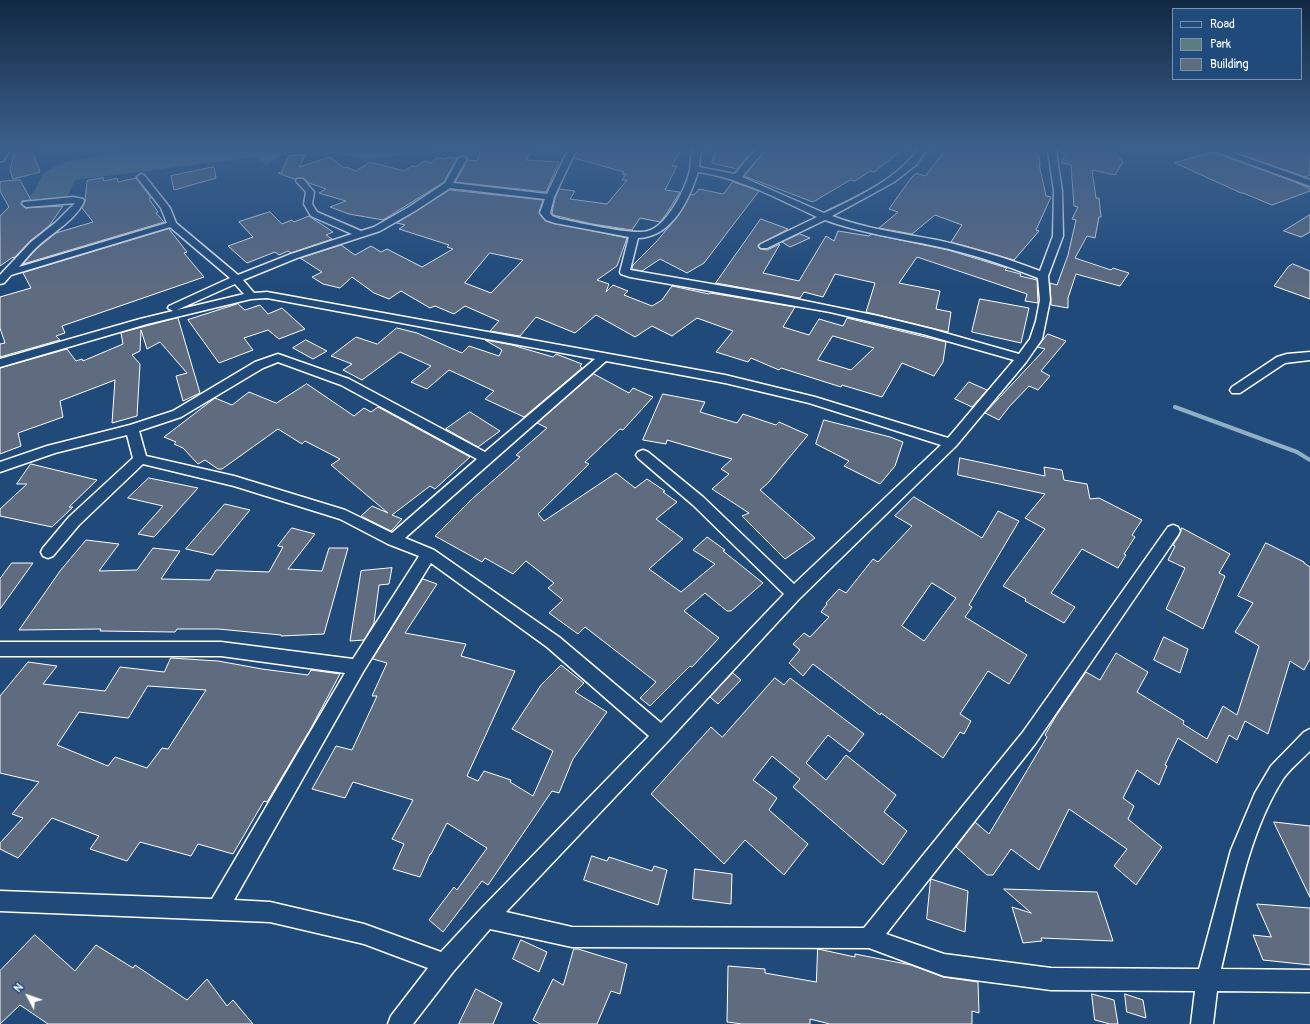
<!DOCTYPE html>
<html>
<head>
<meta charset="utf-8">
<style>
  body { margin:0 }
  #map { position:relative; width:1310px; height:1024px; overflow:hidden; background:#1f4a7a; font-family:Pangolin,sans-serif }
  canvas { display:block }
  .legend { position:absolute; left:1172px; top:8px; width:130px; height:72px; box-sizing:border-box; background:#1f4a7a; border:1px solid #7992af; margin:0; padding:5px 7px; list-style:none; font-size:12px; color:#fff }
  .legend li { display:flex; align-items:center; gap:8px; height:20px }
  .legend b { width:20px; border:1px solid #7992af }
  .north { position:absolute; left:8px; top:976px; width:40px; height:40px; -webkit-text-stroke:3px #1f4a7a; paint-order:stroke; rotate:311deg; font-size:11px; font-weight:700; line-height:16px; text-align:center; color:#fff }
  .north::after { content:''; display:block; margin:auto; width:14px; height:18px; background:#fff; clip-path:polygon(50% 0,100% 100%,50% 72%,0 100%) }
</style>
</head>
<body>
<div id="map">
<canvas width="1310" height="1024"></canvas>
<ul class="legend">
<li><b style="height:5px;background:#1f4a7a"></b>Road</li>
<li><b style="height:11px;background:#5b7c80"></b>Park</li>
<li><b style="height:11px;background:#5f6b7f"></b>Building</li>
</ul>
<div class="north">N</div>
</div>
<script>
const g = document.querySelector('canvas').getContext('2d');
g.lineJoin = 'round';
function paint(path, color) { g.fillStyle = color; g.fill(path, 'evenodd'); }
function strokePath(path, color, width, dash) { g.strokeStyle = color; g.lineWidth = width; g.lineCap = dash ? 'butt' : 'round'; g.setLineDash(dash || []); g.stroke(path); }
const green = new Path2D(`
  M142 148H454L366 160 333 153 324 155 304 150 283 155 266 165 256 157 75 180 68 196 27 200 35 190 43 173 64 162Z`);
const stream = new Path2D(`
  M1175 407 1297 452 1310 460`);
const building = new Path2D(`
  M16 148H31L40 172 13 179 10 170Z
  M496 148H534L526 160 559 162 546 192 455 182 468 160 477 161 481 150H495Z
  M578 148 621 153V148H682L672 166H677L665 190 680 192 667 213 660 222 640 218 632 230 592 224 553 215 552 213 555 198 559 189 575 191 570 199 607 204 627 180H622L626 174H622L624 172 574 158Z
  M717 148H755L737 169 712 163Z
  M767 148H905L874 172 870 171 855 181 850 180 813 202 744 176Z
  M947 148 1038 149 1040 165 1039 164 1046 196 1051 197 1036 230 1039 231 1014 260 951 242 962 225 935 215 912 234 879 228 898 212 889 209 911 178 916 173 925 176Z
  M1069 148H1111L1123 162 1115 175 1092 170 1096 198H1099L1101 217H1099L1095 238 1087 236 1075 258 1111 270 1113 268 1129 273 1120 286 1076 274 1068 298V308L1051 305 1050 283 1057 285 1068 255 1076 220 1072 219 1078 207 1074 206 1071 165 1062 163Z
  M1247 148H1310V175L1305 177 1239 154Z
  M1212 152 1293 181 1310 189V191L1272 205 1243 193H1241L1175 163Z
  M305 155 299 167 330 157 344 168 346 167 356 171 370 162 404 171 412 166 416 167 424 161 431 163 437 158 445 159 449 157 457 158 444 182 383 220 349 214 330 207 346 201 319 193 326 189 309 183 303 178 294 179 278 173 283 172 282 171 289 156Z
  M214 167 216 178 174 190 171 176Z
  M103 178 104 181 117 178 118 182 136 178 151 198 149 199 158 212 156 213 164 222 23 264 36 249 56 233 93 222 82 208 85 202 87 181Z
  M20 180 31 200 22 201 21 204 25 208 63 206 49 226 30 241 14 258 13 257 0 266V216L9 207 0 191V182Z
  M733 182 759 191 704 263 687 273 660 259 642 271 632 269 633 265 656 242 678 216 691 194 694 195 699 189 723 194Z
  M450 190 543 200 539 212 546 221 627 238 617 266 597 280 609 284 606 292 613 285 628 291 624 295 652 306 662 300 672 286 709 294 710 293 795 307 783 327 809 335 819 319 843 326 847 318 946 342 943 362 934 376 902 363 882 397 842 385 841 387 781 368 779 370 751 358 748 362 716 352 733 331 697 318 672 336 652 326 635 337 596 315 575 333 536 317 520 336 490 331 499 321 465 306 454 314 435 306 430 308 401 291 389 299 374 293 352 277 340 288 323 284 312 277 322 272 300 258 341 245 355 255 371 246 381 252 387 249 422 267 453 249 447 247 449 245 399 229 405 225 397 223ZM490 253 523 260 491 293 465 283ZM833 336 874 348 851 370 818 360Z
  M270 212 282 224 292 220 294 222 309 216 333 232 326 235 332 239 291 253 288 251 279 255 275 252 247 263 228 246 253 237 239 222Z
  M1310 215V232L1301 237 1284 231Z
  M761 219 788 229 758 245 760 249 767 250 780 244 763 273 799 281 826 236 834 241 838 231 869 236 871 234 948 250 1007 268 1005 270 1021 274 1020 276 1037 280 1038 303 1025 301 1027 294 917 257 899 283 940 291 936 309 951 312 948 332 866 312 875 283 835 274 823 297 804 292 800 298 716 283Z
  M169 229 187 252 184 253 204 277 62 326 65 333 56 336 60 340 0 357V344L5 343 0 328V297L31 288 23 273Z
  M800 234 810 238 790 247 782 242Z
  M1293 264 1310 271V299L1274 286 1288 267Z
  M980 299 1029 308 1021 343 972 332Z
  M238 304 245 310 260 305 268 314 282 308 305 329 279 339 268 330 244 338 253 350 219 363 188 320Z
  M178 318 200 393 183 401 176 376 187 373 160 342 147 349 141 330 140 351 132 355 140 364 137 416 112 423 115 380 60 401 63 417 18 433 21 446 0 454V368L67 349 76 361 82 359 83 361 123 344 121 333Z
  M397 328 417 333 462 353 469 346 499 356 502 350 485 340 512 345 553 357 556 354 582 364 580 366 582 368 524 417 485 399 494 391 449 370 427 389 411 382 431 366 400 352 362 380 343 370 352 364 331 356 356 337 377 344Z
  M1048 334 1066 341 1041 371 1050 376 1038 390 1029 386 1009 407 999 420 985 413 1045 349 1038 347Z
  M306 340 327 351 313 359 293 348Z
  M594 374 629 393 633 388 653 397 623 430 620 429 585 462 589 464 538 514 544 521 616 473 635 488 647 479 665 491 663 492 677 502 656 519 683 539 649 569 681 592 715 564 693 550 707 537 725 550 723 551 763 583 731 611H727L705 593 684 611 719 638 692 667 690 666 650 706 640 698 656 682 585 627 578 634 549 613 563 600 548 588 554 583 526 561 513 574 485 558 482 562 435 536 472 499 520 457 516 455 547 428 537 423Z
  M969 382 987 390 972 407 955 399Z
  M307 384 354 416 364 408 371 412 378 407 470 457 435 489 430 486 392 515 402 519 391 531 361 516 372 506 388 513 331 465 340 459 305 441 302 444 278 429 222 469H218L205 460 198 464 183 448 174 444 176 442 164 437 215 398 232 405 249 392 276 403Z
  M663 394 705 402 700 412 737 423 743 414 776 425 779 422 808 435 768 483 760 490 815 538 785 559 742 516 749 513 712 489 729 474 721 469 732 459 667 440 666 444 643 440Z
  M470 412 500 431 478 447 446 429Z
  M824 420 890 437 903 442 895 466 880 484 844 466 849 461 816 444Z
  M960 458 1045 476 1044 467 1062 470 1064 480 1087 484 1090 499 1099 498 1142 520 1132 535 1135 537 1124 554 1126 555 1118 568 1082 549 1051 593 1075 607 1064 623 1025 601 1026 599 1003 586 1045 529 1025 518 1045 494 958 475Z
  M31 464 97 480 69 507H73L52 527 0 516V509L27 484H17Z
  M149 478 198 488 154 537 138 534 163 506 128 498Z
  M914 497 982 538 998 511 1019 521 969 605 972 607 965 617 1027 655 1009 684 988 671 960 714 971 721 964 734 960 732 943 758 881 713 880 715 813 664 803 676 789 663 800 650 793 644 804 633 810 637 829 617 821 612 827 604 826 603 839 589 846 593 873 559 878 562 912 526 895 516ZM932 583 956 598 924 641 902 626Z
  M225 504 250 510 213 555 186 549Z
  M292 528 315 534 288 569 322 571 329 548H348L324 634 281 636V635L218 629H177L175 632 100 631 101 629 19 630 60 571 86 540 119 544 99 571 137 570 153 548 180 551 161 579 210 580 216 570 269 572 283 547 278 546Z
  M1182 528 1230 554 1219 573 1225 576 1203 629 1166 609 1185 568 1168 560 1175 546 1173 545 1179 536Z
  M1266 543 1304 562V563L1310 567V659L1304 670 1290 661 1268 734 1245 721 1237 740 1229 735 1217 763 1178 738 1165 765 1167 766 1159 785 1137 770 1123 798 1134 806 1128 819 1162 847 1136 885 1114 866 1127 849 1069 809 1039 870 1011 849 993 875H987L956 847 975 822 989 834 1047 737 1045 735 1056 716 1086 672 1100 680 1116 653 1148 672 1137 692 1184 721 1183 724 1207 739 1223 706 1237 715 1259 646 1235 632 1253 603 1238 596Z
  M12 563H33L0 609V579Z
  M392 568 389 584 379 585 374 623 364 640 350 641 361 571Z
  M423 579 437 584 405 633 466 644 461 656 515 671 467 776 478 781 484 771 511 780 510 782 533 796 553 751 512 729 541 685 561 665 584 683 575 692 607 712 573 759 559 793 552 791 488 885 482 881 443 932 429 920 454 887 457 890 487 848 447 823 431 854H430L420 877 393 869 404 844 392 839 413 800 353 782 345 798 312 789 336 746 352 750 377 696H372L387 663 373 659Z
  M1164 637 1188 649 1180 673 1154 660Z
  M171 658 218 661 262 669 308 675 311 670 340 674 311 728 267 802 264 801 233 854 198 844 191 856 140 842 127 861 90 849 99 836 52 818 18 858 0 849V843L23 818 12 814 39 782 0 773V696L28 662 57 666 43 684 105 691 120 667 164 672ZM148 686 206 690 168 749 162 748 147 768 115 757 108 766 57 745 79 712 128 718Z
  M733 673 741 680 718 704 710 697Z
  M775 678 784 685 790 678 864 734 850 752 828 735 806 763 826 780 846 755 896 795 884 812 907 831 883 865 793 787 800 779 772 756 753 780 777 798 769 810 808 844 784 875 745 840 724 864 651 794 711 727 722 737Z
  M1274 822 1310 826V897Z
  M592 856 607 861 609 857 652 871 654 866 667 870 658 905 584 880Z
  M695 869 732 874 731 904 693 899Z
  M931 879 968 891 965 932 927 919Z
  M1004 889 1097 892 1113 941 1041 938 1042 941 1023 943 1012 907 1031 913Z
  M1257 904 1310 908V965L1263 960 1253 935 1271 937Z
  M35 935 75 971 96 945 133 968 135 965 187 1000 207 979 227 1006 233 1000 253 1024H48L20 1005 0 1024V971Z
  M521 940 547 952 539 972 513 959Z
  M574 949H578L627 964 620 994 611 991 597 1024H540L533 1020 553 979 563 985Z
  M818 949 855 957V954L911 965 943 977 978 982 979 1013 972 1011V1024H830L810 1019V1024H742L727 1022 728 966 765 969V973L816 982Z
  M476 989 502 1003 493 1024H459Z
  M1092 994 1114 1000 1118 1024H1110L1095 1020Z
  M1125 994 1143 1000 1146 1018 1127 1012Z`);
const minor = new Path2D(`
  M3 148H11L3 161H0V153Z
  M569 148H577L554 197 550 213 552 216 560 219C577 222 633 236 648 231 667 226 686 188 690 170 691 163 691 155 693 148H701L699 167 735 174 757 148H766L742 177 824 213C856 198 899 178 919 148H927L917 164 894 182 832 216C866 229 901 233 937 240 972 248 1006 258 1040 271L1053 236 1054 191 1048 151 1046 148H1054L1056 151 1062 191 1063 236 1048 276 1050 300 1042 339 1026 362 956 446 799 599 668 741 506 912 572 927 864 928 1023 732 1168 527 1173 525 1178 527 1180 531 1178 535 1035 744 886 934 944 954 1051 968 1199 969 1231 850 1255 793 1271 766 1304 732 1310 729V751C1301 760 1290 769 1283 779 1248 834 1236 907 1221 969L1310 970V992L1217 991 1213 1024H1191L1195 991 1051 990 944 976 869 948 572 947 490 929 453 972 413 1024H388L391 1016 428 968 364 944 270 922 0 911V891L212 899 345 673 221 656H0V642H221L353 659 419 556 388 544 340 519 234 486 143 464 79 525 53 556 48 558 43 556 41 552 43 548 69 517 133 458 127 435 55 453 0 472V462L47 446 130 425 173 411 255 362 278 354 349 379 485 452 595 359 267 298 251 299 147 324 0 367V359L140 319 173 311 168 308 169 306 230 278 170 227 11 275 4 283 0 284V275L31 242 55 223 75 203 26 207 22 204 23 202 73 197 83 199 84 201C77 219 52 233 38 246 31 252 25 260 19 267L167 223 161 208 137 177 141 174 144 175 170 208 176 223 238 275 291 254 352 234 311 216 304 204 306 192 296 181 297 179H303L314 192 312 204 317 212 361 231 374 227 409 207 445 183 459 158 463 156 467 158 453 183 547 194ZM698 172C741 178 778 199 817 217L761 244 759 246 761 248H767L825 220C861 233 898 238 935 246 970 253 1005 265 1038 278L1040 300 1036 321 1030 339 1019 354 931 329 878 316 781 296 630 270 638 238C672 237 689 200 698 172ZM450 188 545 199 540 213 546 220 555 223 629 237 620 272 621 274 630 277 830 312 923 334 1014 360 948 438 815 397 725 375 267 292 254 293 243 280 297 258 380 231 415 211ZM235 284 244 294 177 310ZM606 361 725 383 809 403 941 445 794 584 703 497 648 452 643 450 638 452 636 455 638 458 693 505 784 594 661 723 559 637 434 550 405 538ZM278 362 341 385 477 459 392 533 345 510 234 476 146 456 139 431 181 417 263 368ZM431 563 547 647 649 736 479 911 441 952 364 924 270 902 234 900 363 672Z
  M1206 148H1219L1310 180V186Z
  M1310 352V360L1285 363 1240 393H1232L1230 390 1232 387 1277 357 1287 354Z`);
paint(green, '#5b7c80');
strokePath(stream, '#8eafc5', 4);
paint(building, '#5f6b7f');
strokePath(building, '#fff', 1);
strokePath(minor, '#fff', 3);
paint(minor, '#1f4a7a');
const sky = g.createLinearGradient(0, 0, 0, 292);
sky.addColorStop(0, '#112943');
sky.addColorStop(0.51, '#3c608d');
sky.addColorStop(1, '#3c608d00');
g.fillStyle = sky;
g.fillRect(0, 0, 1310, 292);
</script>
</body>
</html>
